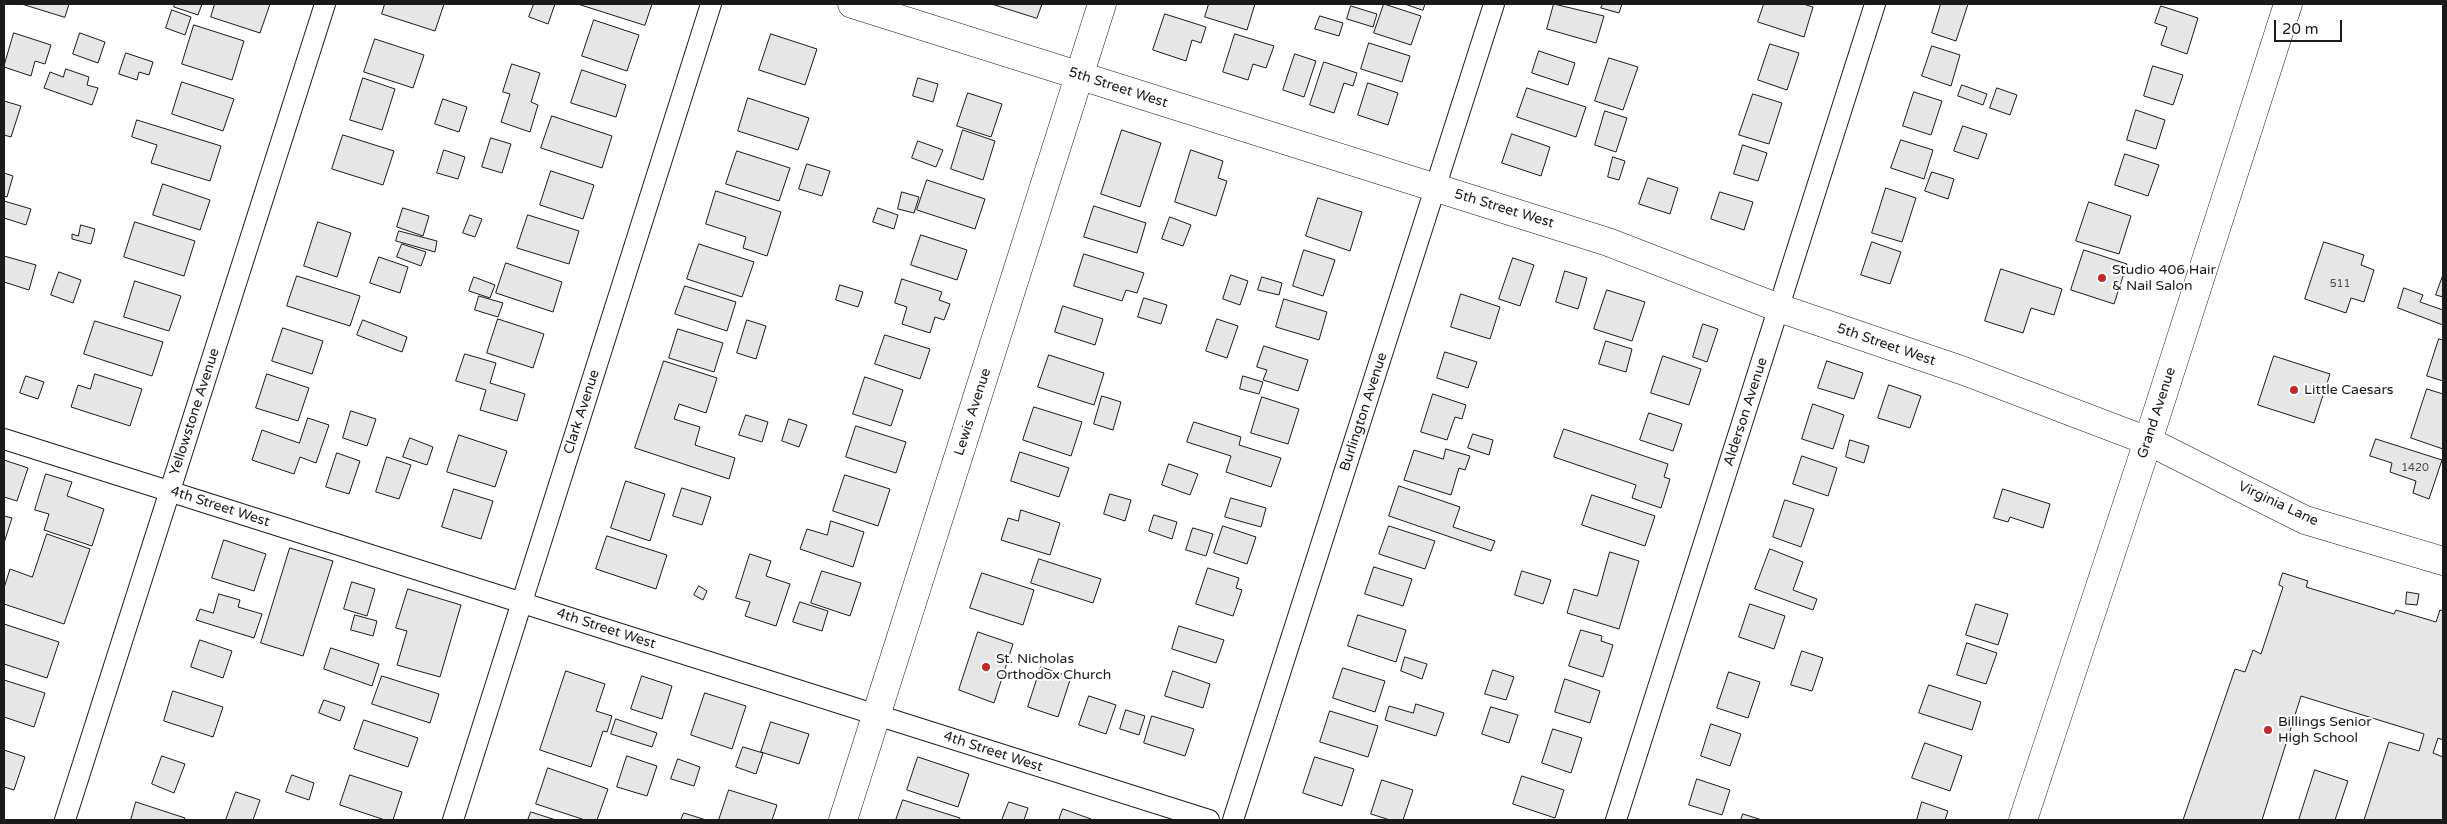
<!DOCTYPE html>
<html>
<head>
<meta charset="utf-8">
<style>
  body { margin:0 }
  #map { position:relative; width:2447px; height:824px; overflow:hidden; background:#fff; font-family:"Varela Round",sans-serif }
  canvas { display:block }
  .frame { position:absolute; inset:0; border:5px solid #1a1a1a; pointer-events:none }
  .scale { position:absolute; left:2274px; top:20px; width:68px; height:22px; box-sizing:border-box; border:2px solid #1a1a1a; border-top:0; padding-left:6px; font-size:15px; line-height:18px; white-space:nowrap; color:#1a1a1a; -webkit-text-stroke:4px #fff; paint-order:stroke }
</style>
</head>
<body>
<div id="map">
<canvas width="2447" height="824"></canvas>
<div class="frame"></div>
<div class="scale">20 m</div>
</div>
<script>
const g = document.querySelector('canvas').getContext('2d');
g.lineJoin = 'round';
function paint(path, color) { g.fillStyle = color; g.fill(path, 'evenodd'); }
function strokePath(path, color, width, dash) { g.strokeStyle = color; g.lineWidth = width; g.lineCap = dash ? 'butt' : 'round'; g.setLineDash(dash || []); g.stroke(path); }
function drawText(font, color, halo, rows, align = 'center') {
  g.font = font + ' "Varela Round",sans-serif'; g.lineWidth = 4; g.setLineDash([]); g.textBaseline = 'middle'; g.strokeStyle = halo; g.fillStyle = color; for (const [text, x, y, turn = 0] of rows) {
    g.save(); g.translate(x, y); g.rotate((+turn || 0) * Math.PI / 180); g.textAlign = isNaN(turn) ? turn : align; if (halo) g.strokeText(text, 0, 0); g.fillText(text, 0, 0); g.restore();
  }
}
const building = new Path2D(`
  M22 4H69L65 17Z
  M175 4H202L198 15 174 7Z
  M215 4H270L260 33 211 17Z
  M385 4H444L435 31 382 14Z
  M534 4H555L548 24 529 17Z
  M578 4H652L645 25Z
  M992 4H1042L1037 18Z
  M1209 4H1255L1247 30 1205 17Z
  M1384 4 1421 16 1411 45 1374 33Z
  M1405 4H1425L1423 10Z
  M1554 4 1604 16 1596 43 1547 29Z
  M1603 4H1622L1619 13 1601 8Z
  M1764 4H1803L1813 7 1804 37 1758 22Z
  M1941 4H1968L1956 41 1932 33Z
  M1351 6 1377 14 1373 27 1347 19Z
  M2161 6 2198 18 2187 54 2161 45 2167 27 2155 23Z
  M172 10 191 17 185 35 166 28Z
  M1165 14 1206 27 1201 43 1192 40 1186 61 1153 50Z
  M1320 16 1343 23 1339 36 1315 29Z
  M594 20 639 35 627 71 582 56Z
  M194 25 244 41 232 80 182 64Z
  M14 33 51 45 45 64 35 61 31 76 4 67Z
  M80 33 105 42 98 63 73 54Z
  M771 34 817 49 805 85 759 70Z
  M1235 34 1274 46 1266 68 1253 64 1248 80 1223 72Z
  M375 39 424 55 413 88 364 72Z
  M1369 43 1410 56 1402 82 1361 69Z
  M1770 44 1799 53 1787 90 1758 80Z
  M1932 46 1960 55 1951 86 1922 76Z
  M1539 51 1575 63 1568 85 1532 73Z
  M126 53 153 62 149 75 139 72 137 80 119 74Z
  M1295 54 1316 61 1304 97 1283 90Z
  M1609 58 1638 67 1623 110 1595 101Z
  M1324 62 1357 73 1353 86 1344 83 1334 113 1310 105Z
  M512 64 540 73 531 102 538 105 530 132 501 122 510 94 503 92Z
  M2153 66 2183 75 2173 105 2144 96Z
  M66 69 89 77 87 85 98 88 92 105 44 88 50 72 63 77Z
  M582 70 626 85 616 117 571 103Z
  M363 78 395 89 382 130 350 120Z
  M918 78 938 84 933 102 913 96Z
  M182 82 234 99 223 131 172 114Z
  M1368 83 1398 93 1388 125 1358 115Z
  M1962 85 1987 94 1983 105 1958 96Z
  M1527 88 1586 107 1576 137 1517 117Z
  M1997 88 2017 95 2010 115 1990 108Z
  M1914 92 1942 101 1931 135 1903 126Z
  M968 93 1002 104 991 137 957 126Z
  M1753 94 1782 103 1769 144 1739 135Z
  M748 98 809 118 798 150 738 131Z
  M443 99 467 107 459 132 435 124Z
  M4 101 21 106 11 137 4 135Z
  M2136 110 2165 120 2156 149 2127 140Z
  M1605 111 1627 118 1616 152 1595 145Z
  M552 116 612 136 602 168 541 148Z
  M137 120 221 146 210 181 151 163 157 145 132 137Z
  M1963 126 1987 134 1978 159 1954 151Z
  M963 130 995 141 983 180 951 169Z
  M1122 130 1161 143 1140 207 1101 194Z
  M1512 134 1550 147 1541 176 1502 163Z
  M343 135 394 151 383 185 332 169Z
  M491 138 511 144 502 173 482 167Z
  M1901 140 1933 150 1924 179 1891 168Z
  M918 141 943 150 936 167 912 158Z
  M1743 145 1767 153 1758 181 1734 174Z
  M444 150 465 157 458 179 437 173Z
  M1191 150 1223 161 1218 178 1227 181 1216 216 1175 202Z
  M737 151 790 168 779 201 726 184Z
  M2125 154 2159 165 2148 196 2115 185Z
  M1613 157 1625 161 1619 180 1608 177Z
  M807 164 830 171 822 196 799 189Z
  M551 171 594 185 583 219 540 205Z
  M1932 172 1954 179 1948 199 1925 191Z
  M4 173 13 176 7 197 4 196Z
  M1648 178 1678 188 1670 214 1639 204Z
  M927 180 985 199 975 229 917 210Z
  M163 184 210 200 200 230 153 215Z
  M1886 188 1916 198 1902 242 1872 233Z
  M716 191 781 212 767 256 743 248 746 237 706 224Z
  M902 192 919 197 914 213 898 209Z
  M1720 192 1753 202 1744 230 1711 219Z
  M1318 198 1362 212 1350 251 1306 236Z
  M4 201 31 209 26 225 4 218Z
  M2089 202 2131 216 2119 254 2076 241Z
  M1094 206 1146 223 1137 253 1084 237Z
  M403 208 429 216 423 236 397 227Z
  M878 208 898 215 894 229 873 222Z
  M470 215 482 219 475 237 463 233Z
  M528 215 579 231 569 264 517 248Z
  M1170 217 1191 225 1183 246 1162 239Z
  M135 222 195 241 184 276 124 257Z
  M318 222 351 233 337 277 304 266Z
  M81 225 95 229 91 244 72 239V234L78 236Z
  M399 231 437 241 435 252 396 241Z
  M921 235 967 250 957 280 911 265Z
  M1872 242 1901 252 1890 284 1861 275Z
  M2324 242 2364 255 2361 265 2374 270 2364 302 2351 298 2346 313 2305 299Z
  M402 244 426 252 421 266 397 257Z
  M699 244 754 262 742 297 687 279Z
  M1304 250 1335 260 1323 296 1293 286Z
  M2084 250 2127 264 2114 304 2071 290Z
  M1084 254 1144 273 1137 293 1126 290 1122 301 1074 286Z
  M4 256 36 265 29 290 4 282Z
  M379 257 408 267 400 293 370 283Z
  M1513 258 1534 265 1520 306 1499 299Z
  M506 263 562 282 553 312 496 293Z
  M2001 269 2062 289 2054 315 2031 308 2023 333 1985 321Z
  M1565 271 1587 278 1578 309 1556 302Z
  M59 272 81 280 73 303 51 295Z
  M1231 275 1248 281 1240 305 1223 299Z
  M2443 275V297L2436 295Z
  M297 276 360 296 350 326 287 306Z
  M474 277 495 285 490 298 469 291Z
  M1262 277 1282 283 1279 295 1258 290Z
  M902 279 942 292 939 300 950 304 944 320 935 317 930 333 902 324 907 307 895 303Z
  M135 281 181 296 169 331 124 317Z
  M840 285 863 292 858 307 836 300Z
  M685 286 736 302 727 331 675 314Z
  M2404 288 2423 295 2420 302 2443 310V325L2398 308Z
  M1607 290 1645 302 1632 341 1594 329Z
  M1461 294 1500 307 1490 339 1451 327Z
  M479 296 503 303 498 317 475 310Z
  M1144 298 1167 305 1161 324 1138 317Z
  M1284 299 1327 312 1319 340 1276 327Z
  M1063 306 1103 319 1095 345 1055 332Z
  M498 319 544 334 533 368 487 353Z
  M1217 319 1238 326 1227 358 1206 351Z
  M363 320 407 337 402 352 357 335Z
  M747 320 766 326 756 359 737 353Z
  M95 321 163 342 152 376 84 354Z
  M1703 324 1718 329 1707 362 1693 357Z
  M283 328 323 341 312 374 272 361Z
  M678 329 723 343 714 372 669 358Z
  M885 335 930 349 920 379 875 364Z
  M2439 339 2443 340V381L2427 376Z
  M1606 341 1632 349 1626 372 1599 364Z
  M1264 346 1308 360 1298 391 1263 380 1267 370 1257 367Z
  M1445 352 1477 362 1468 388 1437 378Z
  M465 354 496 363 490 383 525 394 517 421 480 410 486 390 456 381Z
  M1049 355 1104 373 1094 405 1038 387Z
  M1663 356 1701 369 1689 405 1651 393Z
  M2274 356 2330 374 2314 423 2258 405Z
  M664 361 717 378 706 413 679 404 674 419 700 427 695 445 735 458 729 479 635 448Z
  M1827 361 1863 373 1854 399 1818 388Z
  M95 374 142 389 130 426 71 407 78 385 90 389Z
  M267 374 309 388 298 421 256 408Z
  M26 376 44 382 38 399 20 393Z
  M1243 376 1263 382 1259 394 1240 389Z
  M865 377 903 390 891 426 853 414Z
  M1889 385 1921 396 1910 428 1878 418Z
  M2427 389 2443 394V449L2411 438Z
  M1433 394 1466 405 1462 419 1455 417 1447 440 1421 432Z
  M1102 396 1121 402 1113 430 1094 424Z
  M1262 397 1299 409 1288 444 1251 433Z
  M1813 404 1844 415 1833 449 1802 439Z
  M1034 407 1082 422 1071 456 1023 440Z
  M351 411 376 419 367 446 343 438Z
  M1649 413 1682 424 1673 451 1640 440Z
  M746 415 768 422 762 442 739 435Z
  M308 418 329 425 316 463 300 457 294 474 252 460 262 430 299 443Z
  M789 419 807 425 799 447 782 441Z
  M1194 422 1241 437 1239 445 1281 458 1271 487 1226 472 1231 456 1187 442Z
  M856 426 906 442 896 473 846 457Z
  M1564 429 1668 464 1664 477 1670 479 1661 508 1632 498 1636 485 1554 457Z
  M1473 434 1493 440 1489 455 1468 448Z
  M459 435 507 451 495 487 447 472Z
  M410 438 433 447 427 465 403 457Z
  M2376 439 2442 460 2429 499 2413 493 2416 481 2390 472 2392 463 2370 456Z
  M1850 440 1869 446 1864 463 1846 457Z
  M1446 449 1470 456 1465 470 1459 468 1451 495 1404 480 1414 450 1443 459Z
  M1020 452 1069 468 1059 497 1011 481Z
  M337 453 360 461 349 494 326 487Z
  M1802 456 1837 468 1828 496 1793 484Z
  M387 457 411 465 399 499 376 492Z
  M4 460 28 468 17 501 4 497Z
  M1169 464 1198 474 1190 495 1162 485Z
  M46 474 72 482 67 496 104 509 92 546 44 530 49 514 35 510Z
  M845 475 890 489 878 526 833 511Z
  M626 481 665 494 650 541 611 528Z
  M1399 486 1460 507 1453 527 1495 541 1491 551 1389 516Z
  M682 488 711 497 702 525 673 516Z
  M454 489 493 501 481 539 442 527Z
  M2003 489 2050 504 2043 528 2010 517 2008 522 1994 518Z
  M1110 494 1131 500 1125 521 1104 514Z
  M1592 495 1655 516 1645 546 1582 525Z
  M1231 498 1266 508 1261 527 1225 517Z
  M1785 500 1814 509 1801 547 1773 537Z
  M1021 510 1060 523 1050 555 1001 540 1008 518 1018 521Z
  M1154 515 1177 522 1172 539 1149 531Z
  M4 516 12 518 4 543Z
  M831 521 864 532 853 567 800 549 807 529 827 535Z
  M1223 526 1256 537 1247 564 1214 553Z
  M1389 526 1435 541 1425 569 1379 554Z
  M1193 528 1213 534 1206 556 1186 550Z
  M47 534 90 549 64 624 4 604V588L10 569 32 577Z
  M607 536 667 555 656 589 596 569Z
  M224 540 266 554 254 591 212 578Z
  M290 548 333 561 303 656 261 643Z
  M1770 549 1803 562 1793 590 1817 599 1813 610 1755 589Z
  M1610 552 1639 561 1619 629 1567 613 1574 589 1597 596Z
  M750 554 771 561 766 576 790 584 776 626 745 616 750 602 736 598Z
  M1039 559 1101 579 1093 603 1031 583Z
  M1374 567 1412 579 1403 606 1365 594Z
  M1208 568 1239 578 1236 588 1242 590 1233 616 1196 604Z
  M822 571 861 583 850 616 811 603Z
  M1522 571 1551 580 1543 604 1515 595Z
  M982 573 1034 590 1023 625 970 608Z
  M2283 573 2308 581 2306 587 2394 614 2396 610 2436 622 2440 610 2443 611V740L2438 738 2433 753 2443 757V820H2364L2389 742 2419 751 2424 734 2301 696 2262 820H2183L2235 669 2245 672 2253 650 2261 654 2283 587 2279 585Z
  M352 582 375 589 367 616 344 609Z
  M699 586 707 591 703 600 694 595Z
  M408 589 461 605 440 677 397 665 407 631 396 628Z
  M2407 592 2419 594 2417 605 2406 604Z
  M219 594 240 600 238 607 262 614 254 638 196 620 200 609 213 613Z
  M800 602 828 611 822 631 793 622Z
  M1750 604 1785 616 1774 649 1739 637Z
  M1976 604 2008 614 1998 645 1966 635Z
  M355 615 377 621 373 636 351 630Z
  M1358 615 1406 630 1396 662 1348 646Z
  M4 624 59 642 47 678 4 664Z
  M1179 626 1224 640 1216 663 1172 649Z
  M1581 630 1602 636 1601 641 1613 645 1603 677 1569 666Z
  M978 632 1013 644 994 703 959 690Z
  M200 640 232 651 223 678 191 667Z
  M1967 643 1997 653 1986 684 1957 675Z
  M331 648 379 664 372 686 324 669Z
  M1802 651 1823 658 1812 691 1791 685Z
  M1405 657 1427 664 1422 679 1401 671Z
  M1041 667 1071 677 1058 717 1028 707Z
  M1343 668 1385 681 1375 712 1333 698Z
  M1493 670 1514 677 1506 700 1485 694Z
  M566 671 605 684 596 711 612 716 607 732 603 731 591 767 540 750Z
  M1173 671 1210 684 1203 708 1165 696Z
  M1729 672 1760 682 1748 718 1717 708Z
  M382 676 439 694 430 723 372 704Z
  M642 676 672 686 662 719 631 709Z
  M1565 679 1600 691 1590 723 1555 712Z
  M4 680 45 693 34 727 4 717Z
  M1929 685 1981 702 1972 730 1919 713Z
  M173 691 223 707 213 737 164 721Z
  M705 693 746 706 732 749 691 735Z
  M1089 696 1116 705 1106 734 1079 725Z
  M324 700 345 707 340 721 319 713Z
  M1416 704 1444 713 1436 736 1385 720 1389 706 1413 713Z
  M1491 707 1518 715 1509 743 1482 734Z
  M1126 710 1145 716 1139 735 1120 729Z
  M1330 711 1378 726 1368 757 1320 742Z
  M1152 716 1194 729 1185 756 1144 743Z
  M616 719 657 733 652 747 611 734Z
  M364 720 418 738 408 767 354 749Z
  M771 722 809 734 799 764 761 752Z
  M1711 724 1741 734 1730 766 1701 756Z
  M1553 729 1582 738 1571 773 1542 763Z
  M1925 743 1962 756 1950 791 1912 778Z
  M743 747 763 753 756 774 736 767Z
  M4 750 25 757 14 790 4 787Z
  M162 756 185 764 174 793 152 784Z
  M627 756 657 766 647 796 617 787Z
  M918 757 969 774 958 807 907 790Z
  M1315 757 1354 769 1342 806 1303 793Z
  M678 759 700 767 694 786 671 779Z
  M548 768 608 789 597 820H585L536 804Z
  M2315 770 2348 781 2335 820H2299Z
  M292 775 314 783 309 800 286 792Z
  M350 775 402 792 393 820H385L340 805Z
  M1522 776 1564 790 1555 818 1513 804Z
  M1697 779 1730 790 1722 815 1689 805Z
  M1382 780 1413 790 1403 820H1390L1371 814Z
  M729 790 777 805 772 820H719Z
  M236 792 260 800 253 820H226Z
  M903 800 960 818 959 820H896Z
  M136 802 185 818 184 820H131Z
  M1009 802 1028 808 1024 820H1002Z
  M1922 802 1948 811 1945 820H1917Z
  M1063 809 1091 819 1090 820H1059Z
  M531 812 556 820H528Z
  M684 813 706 820H681Z
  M1743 814 1762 820H1741Z`);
const street = new Path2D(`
  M4 439 1209 820
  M65 820 325 4
  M453 820 711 4
  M1233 820 1494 4
  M1616 820 1875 4`);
const secondary = new Path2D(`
  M852 4 1608 242 1779 308 1964 371 2148 441 2305 520 2443 561
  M843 820 1102 4`);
const primary = new Path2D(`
  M2023 820 2148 441 2288 4`);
const markers = [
  [2102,278,5,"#c62828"],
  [2294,390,5,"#c62828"],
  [986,667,5,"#c62828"],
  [2268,730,5,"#c62828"]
];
const numberNames = [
  ["511",2340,284],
  ["1420",2415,468]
];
const streetNames = [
  ["5th Street West",1118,88,18],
  ["5th Street West",1504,209,17],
  ["5th Street West",1886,345,19],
  ["Yellowstone Avenue",195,412,-72],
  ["Clark Avenue",582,412,-72],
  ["Lewis Avenue",973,412,-72],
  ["Burlington Avenue",1364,412,-72],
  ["Alderson Avenue",1746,412,-72],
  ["Grand Avenue",2157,413,-72],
  ["Virginia Lane",2278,504,25],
  ["4th Street West",220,507,18],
  ["4th Street West",606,629,18],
  ["4th Street West",993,752,18]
];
const poiNames = [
  ["Studio 406 Hair",2112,270],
  ["& Nail Salon",2112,286],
  ["Little Caesars",2304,390],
  ["St. Nicholas",996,659],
  ["Orthodox Church",996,675],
  ["Billings Senior",2278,722],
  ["High School",2278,738]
];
paint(building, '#e6e6e6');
strokePath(building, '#1a1a1a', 1);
strokePath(street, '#1a1a1a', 22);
strokePath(secondary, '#1a1a1a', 29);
strokePath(primary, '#1a1a1a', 29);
strokePath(street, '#fff', 20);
strokePath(secondary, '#fff', 28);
strokePath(primary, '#fff', 28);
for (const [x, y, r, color] of markers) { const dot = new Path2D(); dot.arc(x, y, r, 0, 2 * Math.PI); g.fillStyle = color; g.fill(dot); strokePath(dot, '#fff', 2); }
drawText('11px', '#4d4d4d', null, numberNames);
drawText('14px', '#1a1a1a', '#fff', streetNames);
drawText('14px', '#1a1a1a', '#fff', poiNames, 'left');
</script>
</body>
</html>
